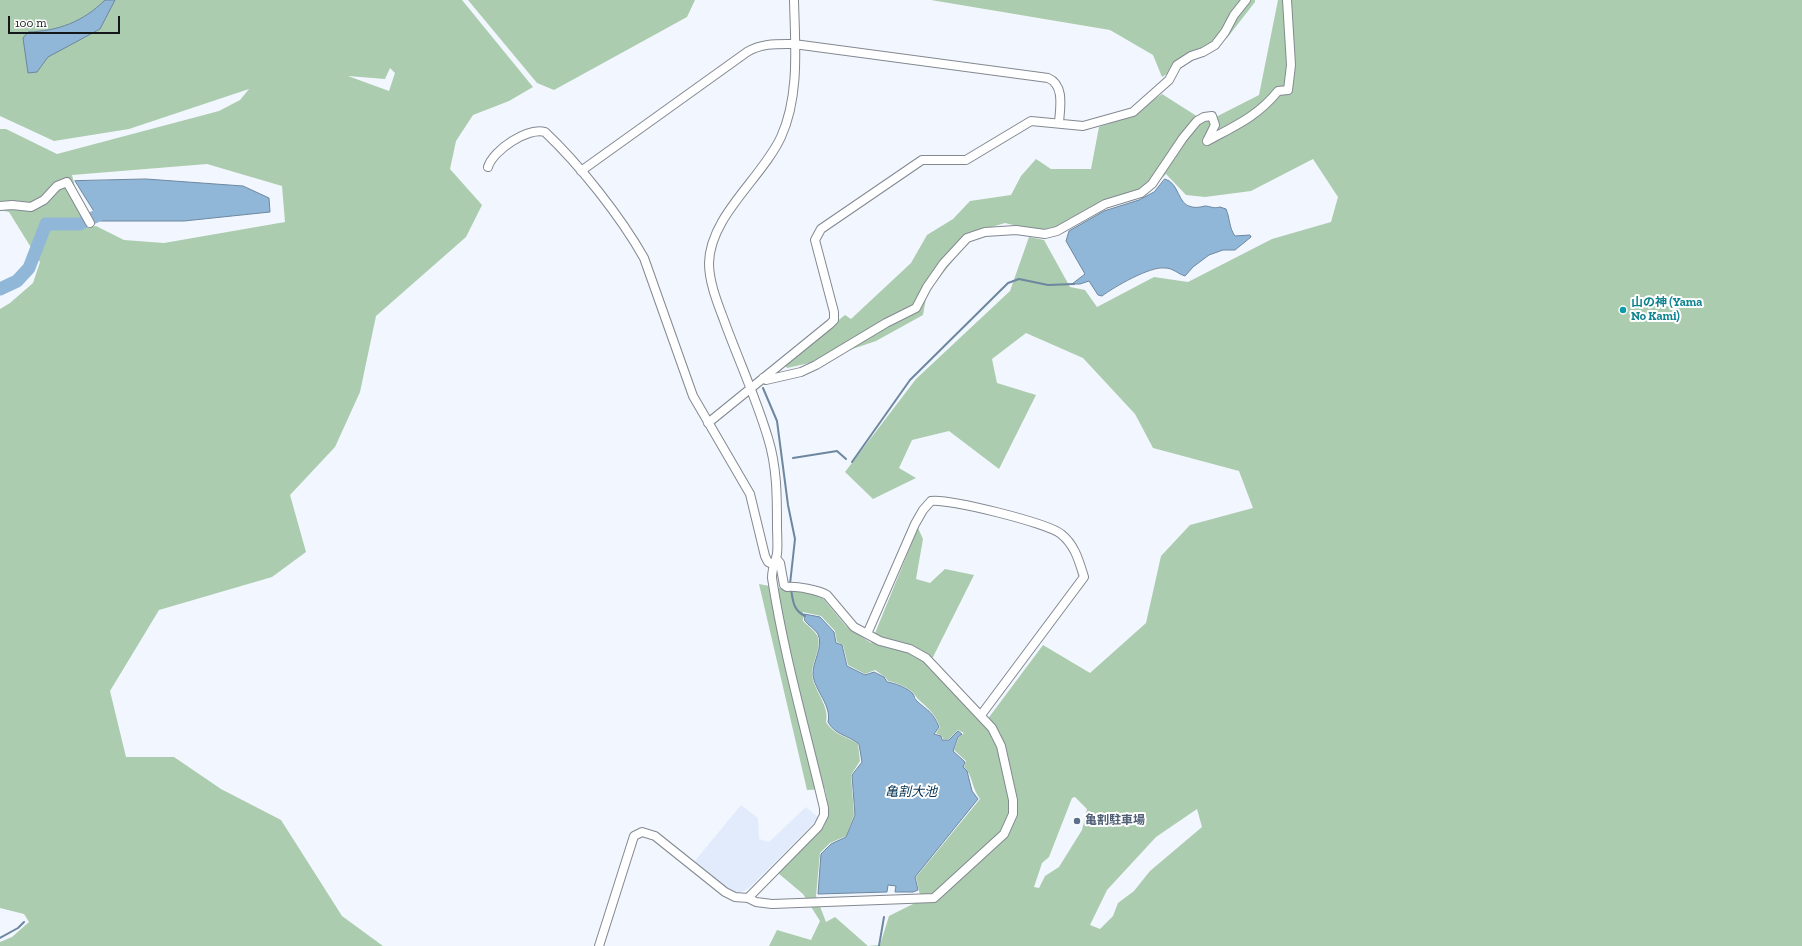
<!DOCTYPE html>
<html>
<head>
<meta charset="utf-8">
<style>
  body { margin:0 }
  #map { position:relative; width:1802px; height:946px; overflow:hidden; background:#f2f6fe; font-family:"Zilla Slab",serif }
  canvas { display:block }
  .scale { position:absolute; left:8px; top:16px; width:112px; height:18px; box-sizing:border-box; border:2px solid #141619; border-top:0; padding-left:5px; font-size:12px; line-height:14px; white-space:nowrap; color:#141619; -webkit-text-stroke:3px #fff; paint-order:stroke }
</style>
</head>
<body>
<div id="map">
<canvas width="1802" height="946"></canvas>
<div class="scale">100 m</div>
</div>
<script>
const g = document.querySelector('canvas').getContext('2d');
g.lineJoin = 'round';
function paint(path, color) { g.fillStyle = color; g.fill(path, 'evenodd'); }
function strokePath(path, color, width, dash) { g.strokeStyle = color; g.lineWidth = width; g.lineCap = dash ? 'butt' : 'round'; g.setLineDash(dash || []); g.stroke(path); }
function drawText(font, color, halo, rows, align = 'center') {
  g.font = font + ' "Zilla Slab","Noto Sans JP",serif'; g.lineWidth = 4; g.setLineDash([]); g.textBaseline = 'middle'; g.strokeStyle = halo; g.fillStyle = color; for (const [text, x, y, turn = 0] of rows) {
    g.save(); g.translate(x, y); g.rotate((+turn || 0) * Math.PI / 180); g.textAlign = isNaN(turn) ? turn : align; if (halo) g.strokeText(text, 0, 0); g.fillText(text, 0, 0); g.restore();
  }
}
const built = new Path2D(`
  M741 805 758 818 759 839 769 842 806 807 819 818 749 888 736 895 726 890 694 862Z`);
const green = new Path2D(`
  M0 0H462L533 87 509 101 473 115 456 141 450 169 482 205 466 237 376 316 360 392 335 447 290 495 306 552 272 577 159 610 110 691 126 757H174L221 789 281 820 342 916 383 946H0V942L12 937 29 922 24 914 0 908V309L10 303 33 283 40 262 9 212 0 210V129H6L57 154 219 111 240 100 249 89 129 129 54 141 0 116ZM390 68 395 73 389 91 348 76 385 79ZM207 164 282 186 285 222 164 243 124 240 96 226 85 228 72 175Z
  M468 0H695L687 17 554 90 537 83Z
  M931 0H1255V2L1227 38 1162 77 1153 55 1110 30Z
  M1278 0H1802V946H868L880 945 889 916 921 900 916 877 980 799C971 787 973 775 964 767L966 761 954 750 959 737 964 733 958 730 949 739H943L942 736 936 733 940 727C935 714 929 709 919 700 916 698 916 695 913 693 908 687 895 682 888 681L885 677 875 670 865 674 848 665 843 645 837 642 835 631 821 616 803 612V621C807 625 814 630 817 635 823 647 811 663 812 675 814 691 830 706 826 722 835 736 847 736 858 744L860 761 851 775 854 815 846 836 830 843 820 853 816 896 826 922 835 917 868 946H769L777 930 811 940 820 921 803 894 778 873 823 828C830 815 828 804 825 789L807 790 759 584 821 596 846 626 871 643 918 528 923 539 916 579 930 583 945 569 974 575 928 667 984 724 1043 645 1090 673 1146 623 1161 556 1190 525 1253 508 1239 471 1153 448 1135 414 1083 358 1026 333 992 359 997 383 1036 395 999 469 949 431 912 440 899 468 916 478 873 499 845 472 916 379 1010 291 1029 237 1044 240 1070 287 1085 290 1097 307 1154 277 1188 282 1272 239 1331 222 1338 197 1313 159 1251 191 1205 197 1186 195 1166 174 1150 190 1105 207 1055 235 1005 223 965 235 967 243 927 293 923 315 876 341 814 362 787 368 784 364 845 315 851 319 911 263 927 235 953 219 970 201 1011 195 1021 176 1036 159 1051 169H1091L1099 127 1131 116 1162 94 1206 122 1259 95ZM1075 797 1087 809 1082 830 1059 867 1045 876 1039 888 1034 887 1042 863 1049 857 1072 798ZM1197 809 1202 827 1150 871 1134 891 1118 903 1113 916 1100 929 1090 925 1107 890 1156 837Z`);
const water = new Path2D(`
  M105 0H115L100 29 48 57 37 72 28 73 23 38 28 32C58 31 83 22 105 0Z
  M146 179 243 186 269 198 270 212 184 221H100L75 181Z
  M1165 179C1180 183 1177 205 1192 207 1196 208 1201 207 1205 206 1210 206 1213 209 1220 207L1226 209C1230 218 1229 228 1235 236L1250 235 1251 237 1235 250H1223L1209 255 1193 267 1185 276C1178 274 1173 268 1165 268 1150 266 1114 287 1102 296L1098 295 1089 281 1080 284H1072L1085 274 1066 241 1069 231 1104 211 1139 200 1154 192Z
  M804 614 820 617 834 632 836 643 842 645 847 666 865 675 874 672 884 677 887 682C895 683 908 688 913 694 915 697 914 698 916 700 927 711 932 710 939 727L934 734 941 736 942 740H949L958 731 962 734 958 737 953 751 965 762 963 767 967 771 972 791 978 799 915 877 918 890 913 892H895L896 886 888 885 887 892 818 894 821 854 831 844 846 837 855 815 852 775 862 762 859 744C848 735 835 735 828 722 832 706 815 691 813 675 812 662 824 647 818 634 815 629 808 625 805 621Z`);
const stream = new Path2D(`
  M763 388 777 421 788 505 795 539 790 584
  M793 458 837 451 846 459
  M852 462 910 380 1008 283 1019 279 1048 285 1074 284
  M791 589C793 601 793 610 805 616
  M0 938 18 928 24 922
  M879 946 884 917`);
const river = new Path2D(`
  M0 289 17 281 29 268 46 224H80L113 208`);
const street = new Path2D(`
  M1207 141C1235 126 1258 116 1278 91L1288 90 1291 65 1287 0
  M488 167C493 150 528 127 545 132 579 164 621 217 644 258L693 396 750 494 765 556 768 562 774 565
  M581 171 747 52C762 43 777 44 794 44L1048 78C1065 85 1060 108 1059 123
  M0 206 12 205 31 207 44 200 57 186 67 182 90 223
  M763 378 766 380 801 372 816 365 886 323 916 308 927 287 943 264 967 238 985 232 1016 230 1045 234 1057 231 1105 204 1141 193 1152 184 1183 138 1197 121 1204 117 1212 116 1215 125 1207 141
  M708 423 830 324 834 320V312L815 240 821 229 922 160H966L1031 121 1083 126 1133 112 1169 80 1177 65 1191 56 1203 52 1215 45 1225 32 1234 15 1246 0
  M867 634 915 524 923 510 931 501C947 498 1048 523 1061 534 1075 545 1079 561 1084 577L981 715
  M748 898 818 827 824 815V808C806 731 784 656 772 578 772 569 775 562 777 554 778 545 777 535 777 526 777 496 777 467 768 438 756 398 739 361 725 323 718 304 709 283 709 263 710 216 762 178 781 137 800 95 795 45 794 0
  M599 946 634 836 642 832 655 836 725 892 735 897 748 898 756 902 772 904 934 898 1004 834 1013 814V800L1001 746 992 728 926 658 910 649 880 641 854 627 827 595C818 590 797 586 787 587L784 585 780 563 776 558`);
const markers = [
  [1623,310,4,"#0f9aa8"],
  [1077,821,4,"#5c6f8a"]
];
const cultureNames = [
  ["山の神 (Yama",1631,303],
  ["No Kami)",1631,317]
];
const serviceNames = [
  ["亀割駐車場",1085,821]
];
const waterNames = [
  ["亀割大池",911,792]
];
paint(built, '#e2ebfb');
paint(green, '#abccae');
paint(water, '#91b7d8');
strokePath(water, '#6c879f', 1);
strokePath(stream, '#6c879f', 2);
strokePath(river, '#91b7d8', 13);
strokePath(street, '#838991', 10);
strokePath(street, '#fff', 8);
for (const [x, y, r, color] of markers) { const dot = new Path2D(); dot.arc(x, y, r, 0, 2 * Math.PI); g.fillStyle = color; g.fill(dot); strokePath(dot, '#fff', 1.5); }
drawText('bold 12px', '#0d838f', '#fff', cultureNames, 'left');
drawText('bold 12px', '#4e5e75', '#fff', serviceNames, 'left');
drawText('italic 13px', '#023151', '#fff', waterNames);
</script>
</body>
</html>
